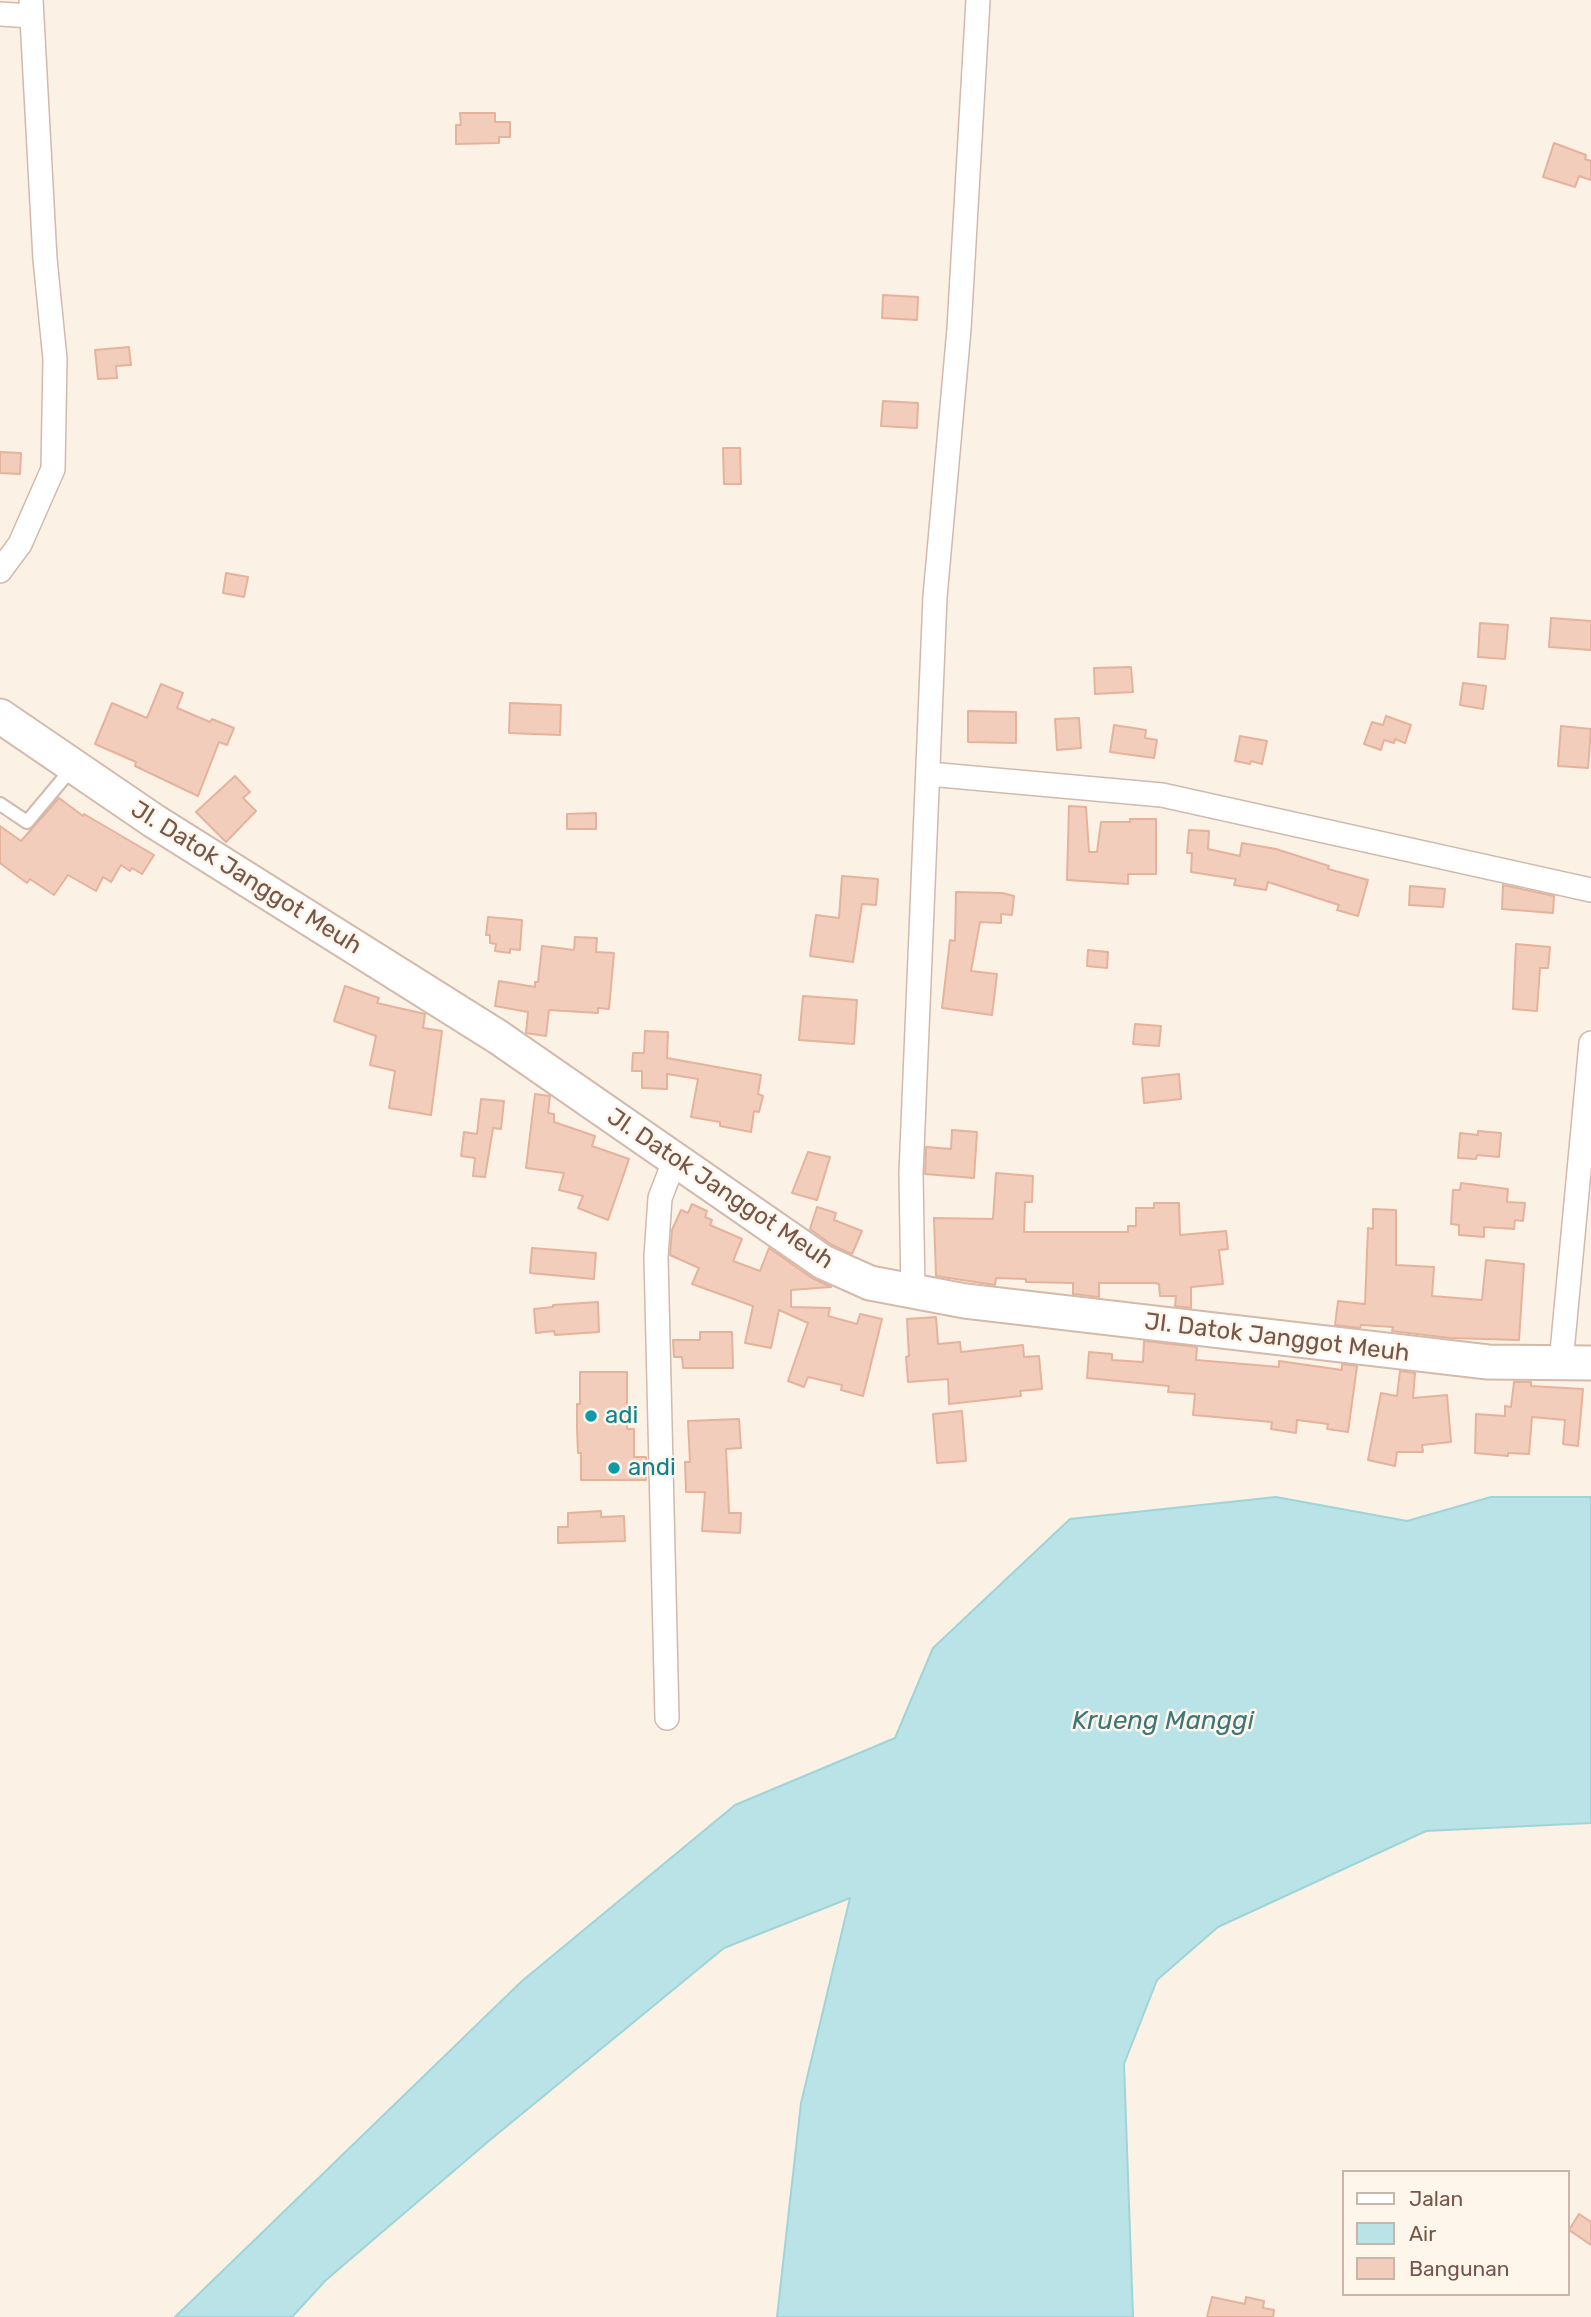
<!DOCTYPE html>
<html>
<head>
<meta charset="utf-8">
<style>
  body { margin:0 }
  #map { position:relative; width:1591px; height:2317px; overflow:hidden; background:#fcf1e5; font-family:Rubik,sans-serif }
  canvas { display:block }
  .legend { position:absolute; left:1342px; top:2170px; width:228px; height:126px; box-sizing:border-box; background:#fff6eb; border:2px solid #c8b6ab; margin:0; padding:9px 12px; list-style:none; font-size:21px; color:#76564a }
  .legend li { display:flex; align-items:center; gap:14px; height:35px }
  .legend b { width:35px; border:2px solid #c8b6ab }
</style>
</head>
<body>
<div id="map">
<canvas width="1591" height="2317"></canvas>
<ul class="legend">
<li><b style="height:9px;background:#fff"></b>Jalan</li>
<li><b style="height:19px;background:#b9e3e6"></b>Air</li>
<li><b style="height:19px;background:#f2cdbc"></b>Bangunan</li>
</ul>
</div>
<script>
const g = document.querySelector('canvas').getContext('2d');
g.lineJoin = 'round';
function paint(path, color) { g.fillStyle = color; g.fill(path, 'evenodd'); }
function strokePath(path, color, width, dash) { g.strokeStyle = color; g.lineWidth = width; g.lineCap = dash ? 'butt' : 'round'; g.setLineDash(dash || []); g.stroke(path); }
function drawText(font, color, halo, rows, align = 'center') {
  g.font = font + ' Rubik,sans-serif'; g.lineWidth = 5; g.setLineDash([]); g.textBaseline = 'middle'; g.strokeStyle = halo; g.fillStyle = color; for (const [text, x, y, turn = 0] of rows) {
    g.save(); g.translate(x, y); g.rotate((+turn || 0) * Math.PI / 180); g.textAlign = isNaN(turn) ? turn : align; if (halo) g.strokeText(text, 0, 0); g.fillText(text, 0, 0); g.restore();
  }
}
const water = new Path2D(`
  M1276 1497 1407 1521 1491 1497H1591V1823L1426 1831 1218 1927 1157 1980 1124 2064 1133 2317H777L801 2103 850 1898 724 1948 490 2140 326 2280 292 2317H175L522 1981 735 1805 895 1738 933 1648 1070 1519Z`);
const building = new Path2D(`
  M460 113H495V122H510V137H499V143L456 144V125H461Z
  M1554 143 1586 155 1585 159 1591 161V180L1579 176 1575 187 1543 177Z
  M883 295 918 297 917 320 882 318Z
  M129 347 131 365 116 366 117 378 98 379 95 350Z
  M883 401 918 403 917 428 881 426Z
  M723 448H740L741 484H724Z
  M0 452 21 453 20 474 0 473Z
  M226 573 248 577 244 597 223 593Z
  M1551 618 1591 621V650L1549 647Z
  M1480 623 1508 625 1505 659 1478 657Z
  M1131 667 1133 692 1095 694 1094 668Z
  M1463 683 1486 686 1483 709 1460 705Z
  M161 684 183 693 177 708 210 722 212 719 234 728 227 745 219 742 198 796 135 766 136 762 95 744 112 703 147 718Z
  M510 703 561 705 560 735 509 733Z
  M968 711 1016 712V743L968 742Z
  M1386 716 1411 725 1405 743 1395 739 1394 743 1384 740 1381 750 1364 744 1372 722 1383 725Z
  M1079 718 1081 748 1057 750 1055 719Z
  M1114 725 1146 730 1145 738 1157 740 1154 758 1110 752Z
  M1561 726 1591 729 1588 768 1558 766Z
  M1240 736 1267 741 1262 764 1251 761 1250 764 1235 761Z
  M235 776 250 792 243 798 256 811 226 842 196 812Z
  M59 798 83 816 84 814 154 855 142 874 132 868 130 871 121 865 111 882 103 877 96 891 68 875 54 895 30 879 27 883 0 863V826L21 841Z
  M1069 806 1086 807 1089 852H1097L1101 822H1130V819H1156V874H1128V884L1067 880Z
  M596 813V829H567V814Z
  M1189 830 1209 831 1208 849 1240 856 1242 843 1276 849 1329 866 1328 869 1368 880 1358 916 1337 910 1339 905 1268 882 1266 890 1234 885 1236 879 1191 872 1192 853H1187Z
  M842 876 878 879 876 905 862 904 853 962 810 956 816 915 839 918Z
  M1503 885 1554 896 1553 913 1502 909Z
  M1410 886 1445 889 1443 907 1409 905Z
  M956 892 1002 893 1014 896 1012 915 1001 914V923L980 922 971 971 997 974 992 1015 942 1008 950 940 955 941Z
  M488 917 522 920 520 950 510 949V953L495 951 496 944 490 943V935H486Z
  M575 937 597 938 596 952 614 953 609 1009 598 1008V1013L549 1010 546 1036 526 1033 528 1012 495 1006 499 981 535 987V982H538L542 946 574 950Z
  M1516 944 1550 947 1548 968H1540L1537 1011 1513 1009Z
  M1088 950 1108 952 1107 968 1087 966Z
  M345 986 379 998 377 1003 425 1014 423 1028 442 1031 431 1115 389 1108 395 1071 370 1065 376 1036 334 1021Z
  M803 996 857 1000 854 1044 799 1040Z
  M1135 1024 1161 1026 1159 1046 1133 1044Z
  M645 1031 668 1032 667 1058 761 1075 758 1094 763 1096 759 1112 754 1111 751 1132 720 1126V1122L691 1117 698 1079 667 1074V1089L642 1088V1071H632L633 1053H644Z
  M1179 1074 1181 1099 1144 1103 1142 1078Z
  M535 1094 550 1096 548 1113 554 1114V1122L595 1136 592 1146 629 1159 608 1220 578 1208 583 1196 559 1190 564 1173 526 1168Z
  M481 1099 504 1101 501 1129 493 1128 485 1177 473 1176 475 1158 461 1156 464 1132 477 1134Z
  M952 1130 977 1132 974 1178 925 1174 926 1147 951 1149Z
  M1478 1131 1501 1133 1499 1157 1477 1155 1476 1159 1458 1158 1460 1133 1478 1135Z
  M808 1152 830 1157 817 1200 792 1193Z
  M996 1173 1033 1176 1032 1202H1025L1024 1232H1128V1226H1136V1208H1154V1203H1179L1180 1235 1226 1231 1228 1249 1219 1250 1223 1284 1191 1287V1308L1175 1306 1176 1296H1160L1159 1284 1155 1283H1099V1297L1073 1294V1283L1026 1282V1279L996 1278 995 1285 936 1276 934 1218 993 1219Z
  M1461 1183 1508 1189 1507 1202 1525 1203 1523 1221 1515 1220 1514 1229 1484 1227V1237L1459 1235V1225L1451 1224 1453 1190H1460Z
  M692 1204 707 1211 705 1217 712 1220 710 1225 742 1239 733 1261 760 1271 769 1248 812 1278 831 1287 791 1290V1307L830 1308 828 1316 857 1324 860 1314 882 1319 863 1396 841 1390 842 1385 808 1377 804 1387 788 1381 808 1323 779 1310 771 1348 745 1343 753 1306 692 1284 699 1268 670 1255 672 1230 681 1210 688 1213Z
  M817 1207 836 1213 834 1220 862 1231 852 1254 832 1245 810 1229Z
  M1373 1209 1396 1210V1265L1434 1267 1432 1296 1482 1300 1486 1260 1524 1264 1519 1340 1450 1338 1392 1331 1393 1327 1361 1325 1360 1328 1335 1325 1338 1301 1365 1304 1368 1228 1373 1229Z
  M532 1248 596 1253 594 1279 530 1273Z
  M598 1302 599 1332 555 1335 554 1331 536 1333 534 1309 553 1307V1305Z
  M936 1317 938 1344 960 1342 961 1352 1023 1345 1024 1357 1039 1356 1042 1389 1020 1391 1021 1396 949 1404 948 1379 908 1382 906 1357 909 1356 907 1319Z
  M700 1332H732L733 1368H683L682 1357H674L673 1340H700Z
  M1144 1341 1197 1347 1196 1360 1279 1367V1361L1342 1370V1364L1357 1366 1348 1432 1327 1429 1328 1424 1297 1420 1296 1433 1271 1429 1272 1422 1193 1415 1195 1394 1168 1392 1169 1386 1087 1378 1089 1352 1112 1354V1360L1143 1362Z
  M1400 1371 1415 1373 1413 1398 1447 1395 1451 1442 1422 1445 1423 1452H1397L1395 1466 1368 1460 1381 1393 1397 1396Z
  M580 1372H627V1429H634V1457H646V1480H581V1453H578L577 1428V1404H580Z
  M1514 1382H1531V1386L1583 1389 1578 1446 1563 1444 1565 1420 1532 1417 1529 1454 1508 1453V1456L1475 1453 1476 1414 1505 1416V1406L1511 1407Z
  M962 1411 966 1461 937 1463 933 1414Z
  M739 1419 741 1448 726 1449 729 1513H741L740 1533 702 1531 705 1492H686L685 1462H690L688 1421Z
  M601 1511V1517L624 1516 625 1541 558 1543V1527H568V1513Z
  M1579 2214 1591 2222V2245L1569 2230Z
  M1212 2297 1245 2304 1246 2297 1264 2301 1263 2308 1274 2310 1273 2317H1207Z`);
const lane = new Path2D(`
  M0 804 27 822 73 767`);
const street = new Path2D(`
  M0 14 31 16
  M0 571 20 544 53 469 55 359 45 259 31 0
  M929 774 1162 795 1591 890
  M913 1293 911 1173 935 597 959 329 978 0
  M1561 1363 1591 1043
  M667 1718 656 1257 660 1198 675 1159`);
const secondary = new Path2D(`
  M0 716 154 821 498 1037 823 1262 870 1283 965 1301 1488 1362 1591 1363`);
const markers = [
  [591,1416,7,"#0f9aa8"],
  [614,1468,7,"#0f9aa8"]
];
const streetNames = [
  ["JI. Datok Janggot Meuh",246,878,32],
  ["JI. Datok Janggot Meuh",720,1189,34],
  ["JI. Datok Janggot Meuh",1277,1338,7]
];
const cultureNames = [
  ["adi",605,1416],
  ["andi",628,1468]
];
const waterNames = [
  ["Krueng Manggi",1163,1721]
];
paint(water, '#b9e3e6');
strokePath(water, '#9fd4d8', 2);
paint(building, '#f2cdbc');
strokePath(building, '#e5b29c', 2);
strokePath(lane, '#d0baae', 16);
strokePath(street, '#d0baae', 26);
strokePath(secondary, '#d3baab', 37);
strokePath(lane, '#fff', 12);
strokePath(street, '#fff', 23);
strokePath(secondary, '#fff', 33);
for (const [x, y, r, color] of markers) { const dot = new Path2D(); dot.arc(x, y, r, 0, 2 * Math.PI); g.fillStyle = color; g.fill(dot); strokePath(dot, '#fff6eb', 2.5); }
drawText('24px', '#76564a', '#fff6eb', streetNames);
drawText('24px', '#0d838f', '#fff6eb', cultureNames, 'left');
drawText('italic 26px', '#3d767b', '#fff6eb', waterNames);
</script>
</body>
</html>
